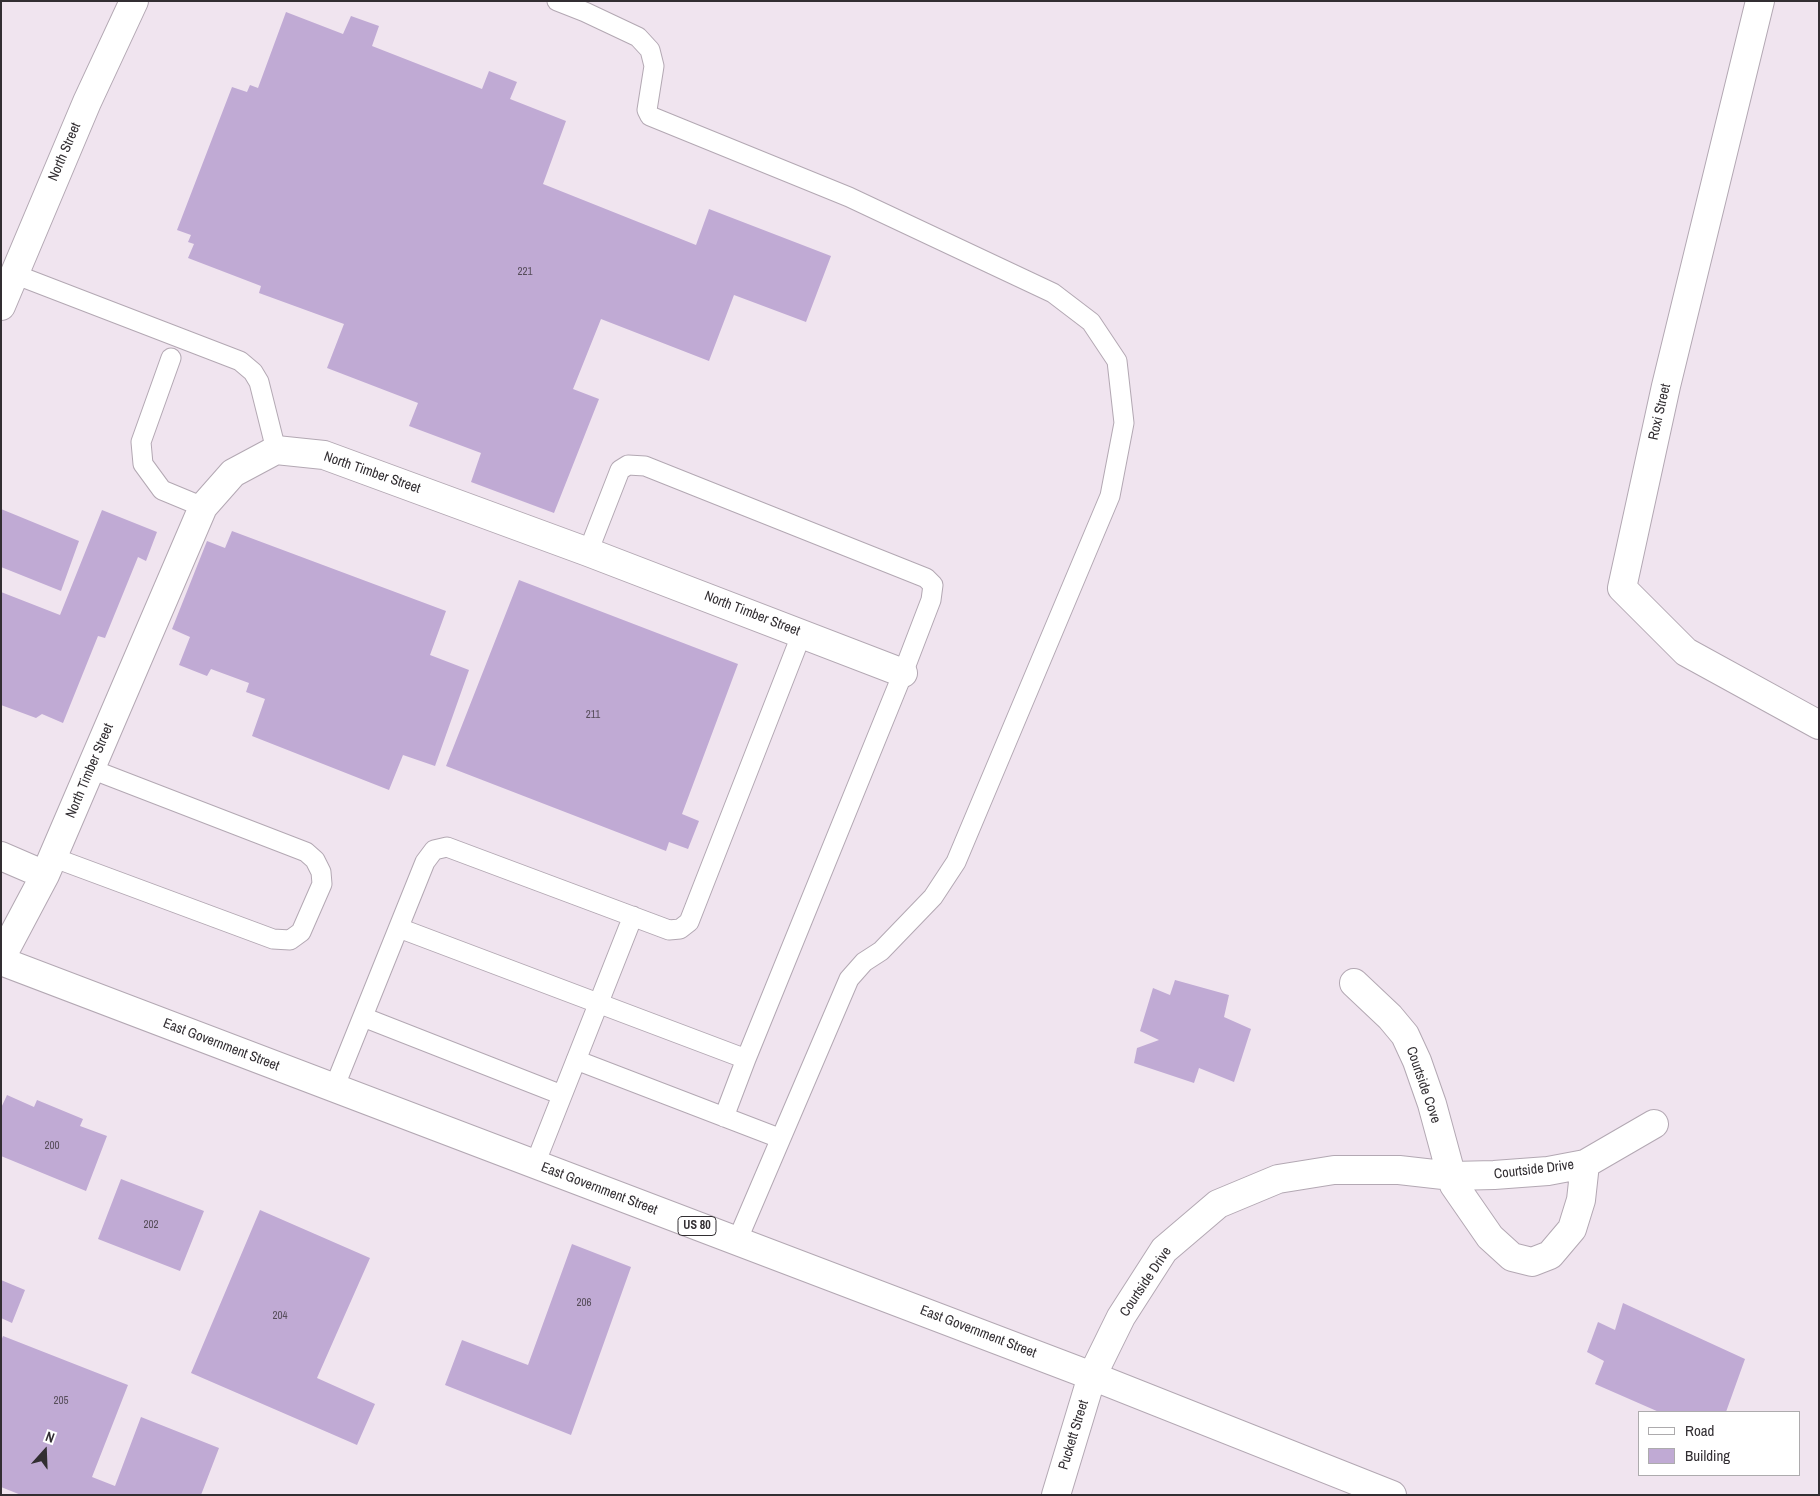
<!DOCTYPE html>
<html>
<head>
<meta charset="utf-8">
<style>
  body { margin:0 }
  #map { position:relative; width:1820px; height:1496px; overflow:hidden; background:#f0e4ef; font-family:"Archivo Narrow",sans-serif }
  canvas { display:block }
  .frame { position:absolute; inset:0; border:2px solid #322e32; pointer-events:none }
  .legend { position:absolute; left:1638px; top:1411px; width:162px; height:65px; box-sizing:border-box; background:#fff; border:1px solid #adabad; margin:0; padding:6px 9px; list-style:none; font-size:15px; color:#322e32 }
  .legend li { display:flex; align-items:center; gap:10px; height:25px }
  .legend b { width:25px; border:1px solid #adabad }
  .north { position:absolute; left:20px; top:1426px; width:50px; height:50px; -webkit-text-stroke:4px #fff; paint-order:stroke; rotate:20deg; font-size:14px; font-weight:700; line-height:20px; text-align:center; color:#322e32 }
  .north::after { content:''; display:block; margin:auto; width:18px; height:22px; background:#322e32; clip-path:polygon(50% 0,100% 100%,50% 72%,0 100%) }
</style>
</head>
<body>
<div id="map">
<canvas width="1820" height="1496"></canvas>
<div class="frame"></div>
<ul class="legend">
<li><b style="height:6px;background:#fff"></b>Road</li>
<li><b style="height:14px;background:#c0aad4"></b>Building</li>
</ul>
<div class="north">N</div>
</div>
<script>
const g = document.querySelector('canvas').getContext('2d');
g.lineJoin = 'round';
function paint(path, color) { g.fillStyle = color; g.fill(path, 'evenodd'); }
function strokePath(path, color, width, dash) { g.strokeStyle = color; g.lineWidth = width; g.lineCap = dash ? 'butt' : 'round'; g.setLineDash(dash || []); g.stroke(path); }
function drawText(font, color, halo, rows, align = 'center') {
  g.font = font + ' "Archivo Narrow",sans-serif'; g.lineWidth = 4; g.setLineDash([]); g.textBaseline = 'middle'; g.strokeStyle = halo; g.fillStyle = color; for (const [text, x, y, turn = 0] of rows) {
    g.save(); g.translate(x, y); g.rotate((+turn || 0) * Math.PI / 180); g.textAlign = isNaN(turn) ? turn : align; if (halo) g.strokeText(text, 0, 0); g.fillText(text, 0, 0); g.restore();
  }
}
const building = new Path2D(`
  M286 12 343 34 351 16 379 26 372 46 482 89 489 71 517 82 510 99 566 121 543 184 696 245 709 209 831 256 806 322 734 295 709 361 601 319 573 389 599 399 554 513 471 482 481 453 409 426 418 403 327 368 344 324 259 293 261 286 188 258 194 244 188 242 191 235 177 230 232 87 247 92 250 85 258 88Z
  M1 509 79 541 61 591 1 567Z
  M102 510 157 532 146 561 138 557 105 638 98 636 63 723 42 714 36 718 1 705V592L60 615Z
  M232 531 446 611 430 655 469 670 435 766 403 755 389 790 252 736 265 699 246 692 249 683 211 669 207 676 179 665 190 637 172 629 207 541 225 548Z
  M519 580 738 664 682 814 699 821 688 849 669 842 666 851 446 766Z
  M1175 980 1229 995 1224 1017 1251 1029 1234 1082 1199 1068 1194 1083 1134 1063 1137 1048 1159 1040 1140 1031 1153 988 1170 995Z
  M7 1095 34 1107 37 1100 83 1119 80 1126 107 1136 86 1191 1 1156V1108Z
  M121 1179 204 1211 180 1271 98 1239Z
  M260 1210 370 1258 317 1378 375 1404 357 1445 191 1373Z
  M572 1244 631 1267 571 1435 445 1385 462 1340 528 1365Z
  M1 1280 25 1290 12 1323 1 1318Z
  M1623 1303 1745 1359 1726 1412H1659L1595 1384 1604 1361 1587 1352 1598 1322 1615 1330Z
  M3 1336 128 1385 92 1477 115 1486 141 1417 219 1448 201 1495H21L1 1487V1341Z`);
const lane = new Path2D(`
  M557 1 585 12 638 37 650 50 654 66 647 110 650 116 849 197 1053 293 1091 322 1117 361 1124 423 1110 496 956 862 933 897 881 951 864 962 849 979 737 1241
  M14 274 240 361 253 372 259 382 276 450
  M171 358 141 442 143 464 162 490 203 507
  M588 552 620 470 628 465 645 466 926 578 933 585 931 600 903 673 746 1059 724 1117
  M52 857 273 939 290 940 301 932 322 884 321 872 315 860 306 852 91 769
  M399 928 746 1059
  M363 1017 562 1095
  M576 1060 779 1138
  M334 1088 425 862 434 850 447 847 669 930 680 929 689 922 802 633
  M535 1164 633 916`);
const street = new Path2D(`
  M1760 1 1666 386 1622 588 1686 652 1819 725
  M1 306 87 102 134 1
  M1 856 45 875
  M1 958 45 875 203 507 233 473 276 450 324 455 588 552 903 673
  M1354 983 1390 1017 1405 1035 1417 1061 1432 1104 1454 1185 1490 1237 1512 1257 1532 1262 1550 1255 1572 1229 1581 1200 1585 1164
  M1056 1495 1092 1376 1121 1317 1164 1250 1218 1204 1278 1179 1334 1170H1399L1452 1176 1494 1175 1548 1171 1585 1164 1654 1124`);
const primary = new Path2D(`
  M1 961 1092 1376 1392 1495`);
const numberNames = [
  ["221",525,272],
  ["211",593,715],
  ["200",52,1146],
  ["202",151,1225],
  ["206",584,1303],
  ["204",280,1316],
  ["205",61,1401]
];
const shields = [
  [697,1226,38]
];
const shieldNames = [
  ["US 80",697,1226]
];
const streetNames = [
  ["North Street",65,152,-67],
  ["Roxi Street",1660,412,-77],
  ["North Timber Street",372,473,19],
  ["North Timber Street",752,614,21],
  ["North Timber Street",90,771,-67],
  ["East Government Street",221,1045,21],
  ["Courtside Cove",1423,1085,71],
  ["Courtside Drive",1534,1170,-7],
  ["East Government Street",599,1189,21],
  ["Courtside Drive",1146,1282,-56],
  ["East Government Street",978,1332,21],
  ["Puckett Street",1074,1435,-73]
];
paint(building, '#c0aad4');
strokePath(lane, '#b3a8b3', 21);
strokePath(street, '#b3a8b3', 30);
strokePath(primary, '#b3a8b3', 30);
strokePath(lane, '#fff', 19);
strokePath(street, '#fff', 28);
strokePath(primary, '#fff', 28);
drawText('11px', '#564d5a', null, numberNames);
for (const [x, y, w] of shields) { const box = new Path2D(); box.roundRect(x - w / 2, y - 9.5, w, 19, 4); g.fillStyle = '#fff'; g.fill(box); strokePath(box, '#322e32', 1); }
drawText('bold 12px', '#322e32', null, shieldNames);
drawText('14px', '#322e32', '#fff', streetNames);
</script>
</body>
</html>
